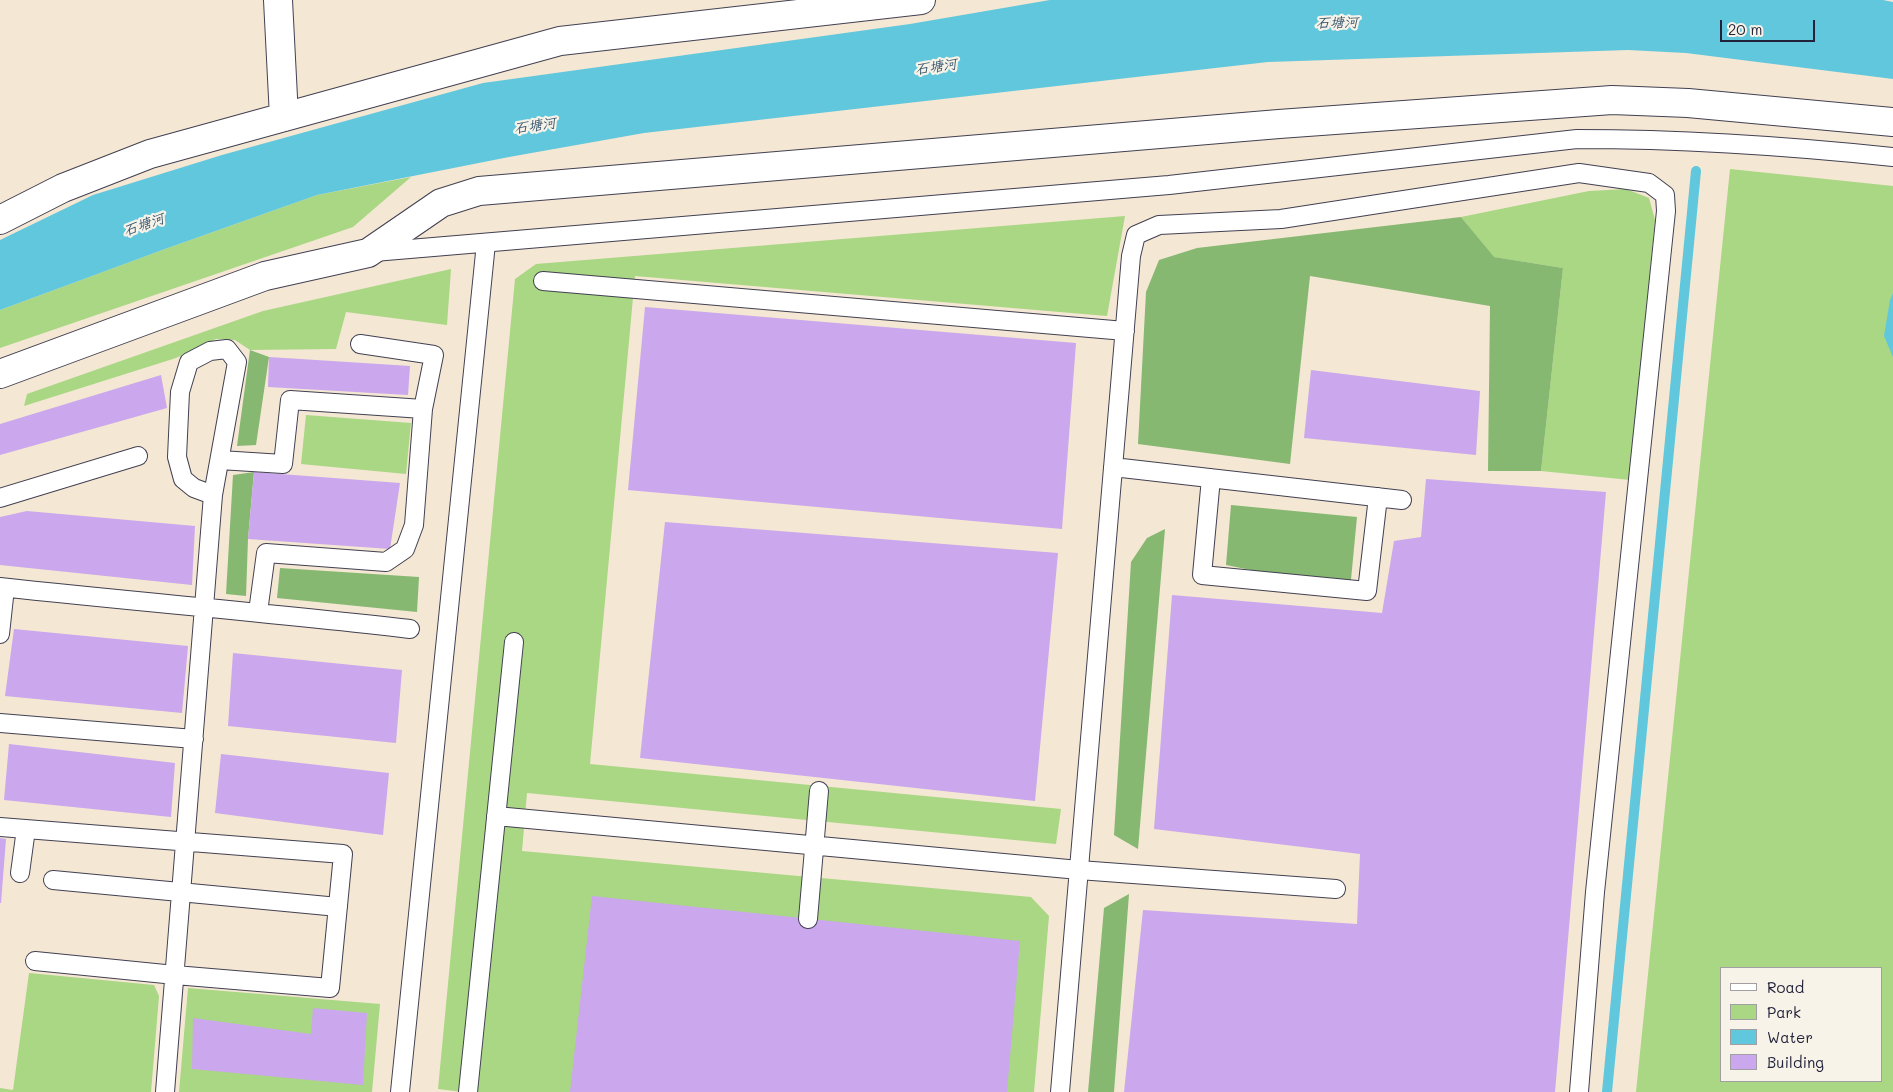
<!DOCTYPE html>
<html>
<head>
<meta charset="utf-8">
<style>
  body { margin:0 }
  #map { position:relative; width:1893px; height:1092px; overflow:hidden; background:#f4e7d3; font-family:Mali,sans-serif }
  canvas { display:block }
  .legend { position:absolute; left:1720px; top:967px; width:162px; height:115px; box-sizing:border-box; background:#f7f3e8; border:1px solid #a29fa3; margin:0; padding:6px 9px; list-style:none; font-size:15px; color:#22223b }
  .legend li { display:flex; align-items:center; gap:10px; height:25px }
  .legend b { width:25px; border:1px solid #a29fa3 }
  .scale { position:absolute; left:1720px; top:20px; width:95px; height:22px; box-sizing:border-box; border:2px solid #22223b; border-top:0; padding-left:6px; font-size:15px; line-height:18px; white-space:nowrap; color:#22223b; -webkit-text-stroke:4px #f7f3e8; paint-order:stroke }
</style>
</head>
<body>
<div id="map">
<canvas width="1893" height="1092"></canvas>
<ul class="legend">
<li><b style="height:6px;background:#fff"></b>Road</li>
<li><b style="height:14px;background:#a9d784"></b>Park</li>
<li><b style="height:14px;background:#60c7dd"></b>Water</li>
<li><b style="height:14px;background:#cba7ed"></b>Building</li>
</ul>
<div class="scale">20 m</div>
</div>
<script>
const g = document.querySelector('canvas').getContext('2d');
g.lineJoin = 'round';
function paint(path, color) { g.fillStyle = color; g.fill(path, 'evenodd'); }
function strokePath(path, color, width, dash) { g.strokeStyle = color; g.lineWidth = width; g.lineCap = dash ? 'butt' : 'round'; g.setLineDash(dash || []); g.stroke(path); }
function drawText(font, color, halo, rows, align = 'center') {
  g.font = font + ' Mali,"LXGW WenKai TC",sans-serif'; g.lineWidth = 4.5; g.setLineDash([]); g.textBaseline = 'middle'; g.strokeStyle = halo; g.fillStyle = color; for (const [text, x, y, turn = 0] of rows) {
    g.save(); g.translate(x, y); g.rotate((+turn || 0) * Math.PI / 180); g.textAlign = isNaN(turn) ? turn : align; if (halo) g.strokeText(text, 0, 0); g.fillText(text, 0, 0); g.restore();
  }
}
const green = new Path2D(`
  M1730 169 1893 186V1092H1636ZM1722 968H1882V1081H1722Z
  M411 177 353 227 0 348V310L165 249 317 195Z
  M1626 189 1649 198 1655 220 1630 480 1541 471 1563 268 1493 257 1461 217 1589 191Z
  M1125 216 1107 316 635 276 590 764 1061 809 1056 844 527 793 522 851 1031 897 1049 916 1034 1092H463L438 1089 515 279 536 264Z
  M451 269 447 325 346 312 336 349 250 350 235 340 216 339 176 358 24 406 27 394 263 311Z
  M306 415 411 423 406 474 301 464Z
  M29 973 154 985 159 996 151 1092H0V1088L13 1090Z
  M188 988 380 1004 372 1092H179Z`);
const forest = new Path2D(`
  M1461 217 1494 257 1563 268 1541 471H1488L1490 306 1310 276 1290 464 1138 444 1146 292 1159 260 1197 248Z
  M250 350 269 357 256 445 237 446Z
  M254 472 248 539 246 596 226 594 233 475Z
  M1231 505 1357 517 1350 590 1226 565Z
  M1165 529 1138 849 1114 835 1131 562 1147 538Z
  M280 568 419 577 417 612 277 598Z
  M1129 894 1114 1092H1088L1104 908Z`);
const water = new Path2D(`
  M1050 0H1883L1893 2V79L1686 53 1628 50 1268 62 644 133 509 157 317 195 165 249 0 310V240L93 195 222 155 483 83 910 24Z
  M1893 293V357L1884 336 1890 300Z`);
const stream = new Path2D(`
  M1607 1092 1696 171`);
const building = new Path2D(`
  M645 307 1076 343 1062 529 628 490Z
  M269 357 410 366 408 395 268 387Z
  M1311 370 1480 391 1476 455 1304 438Z
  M161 375 167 408 0 455V424Z
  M254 472 400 483 390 549 248 539Z
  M1426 479 1606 492 1555 1092H1124L1143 910 1357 924 1360 854 1154 829 1172 595 1382 613 1394 541 1421 537Z
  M27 511 195 526 192 585 0 565V517Z
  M665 522 1058 553 1035 801 640 758Z
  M14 629 188 646 182 713 5 696Z
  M233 653 402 670 396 743 228 726Z
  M9 744 175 763 171 817 4 800Z
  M221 754 389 773 383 835 215 813Z
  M0 838 6 839 1 903H0Z
  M592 896 1020 941 1007 1092H570Z
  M313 1008 367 1013 363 1085 192 1069 193 1018 311 1034Z`);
const service = new Path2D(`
  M374 252 1169 185 1577 139C1682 139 1788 146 1893 157
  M543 281 1125 331
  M220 460 283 464 290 400 423 409
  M1113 467 1402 500
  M1211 478 1202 575 1367 591 1378 497
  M0 498 138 456
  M0 587C137 602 273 613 410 629
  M258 612 266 553 386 562 405 549 414 525 423 409 434 355 360 344
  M0 634 5 588
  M0 723 194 739
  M496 816 1079 870 1336 889
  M0 827 343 854 330 988 175 975 35 961
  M20 873 26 829
  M53 880 338 907
  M808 919 819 791
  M165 1092 213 495 237 362 227 349 210 351 189 362 180 392 177 457 183 479 194 488 213 495
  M400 1092 486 243
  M468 1092 514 642
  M1060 1092 1131 256 1136 235 1159 225 1281 219 1579 173 1649 183 1665 195 1666 211 1595 892 1579 1092`);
const minor = new Path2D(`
  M278 0 284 117
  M0 220 63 188 150 154 560 41 921 0
  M0 374 265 276 368 253 441 203 479 191 1279 124 1612 100 1688 103 1893 122`);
const waterNames = [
  ["石塘河",1337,23,-1],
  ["石塘河",936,67,-8],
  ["石塘河",535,126,-8],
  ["石塘河",144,225,-19]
];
paint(green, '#a9d784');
paint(forest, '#86b872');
paint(water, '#60c7dd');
strokePath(stream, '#60c7dd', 10);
paint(building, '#cba7ed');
strokePath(service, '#424052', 20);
strokePath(minor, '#424052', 30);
strokePath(service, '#fff', 18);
strokePath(minor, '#fff', 28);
drawText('italic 14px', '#35546c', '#f7f3e8', waterNames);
</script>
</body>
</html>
